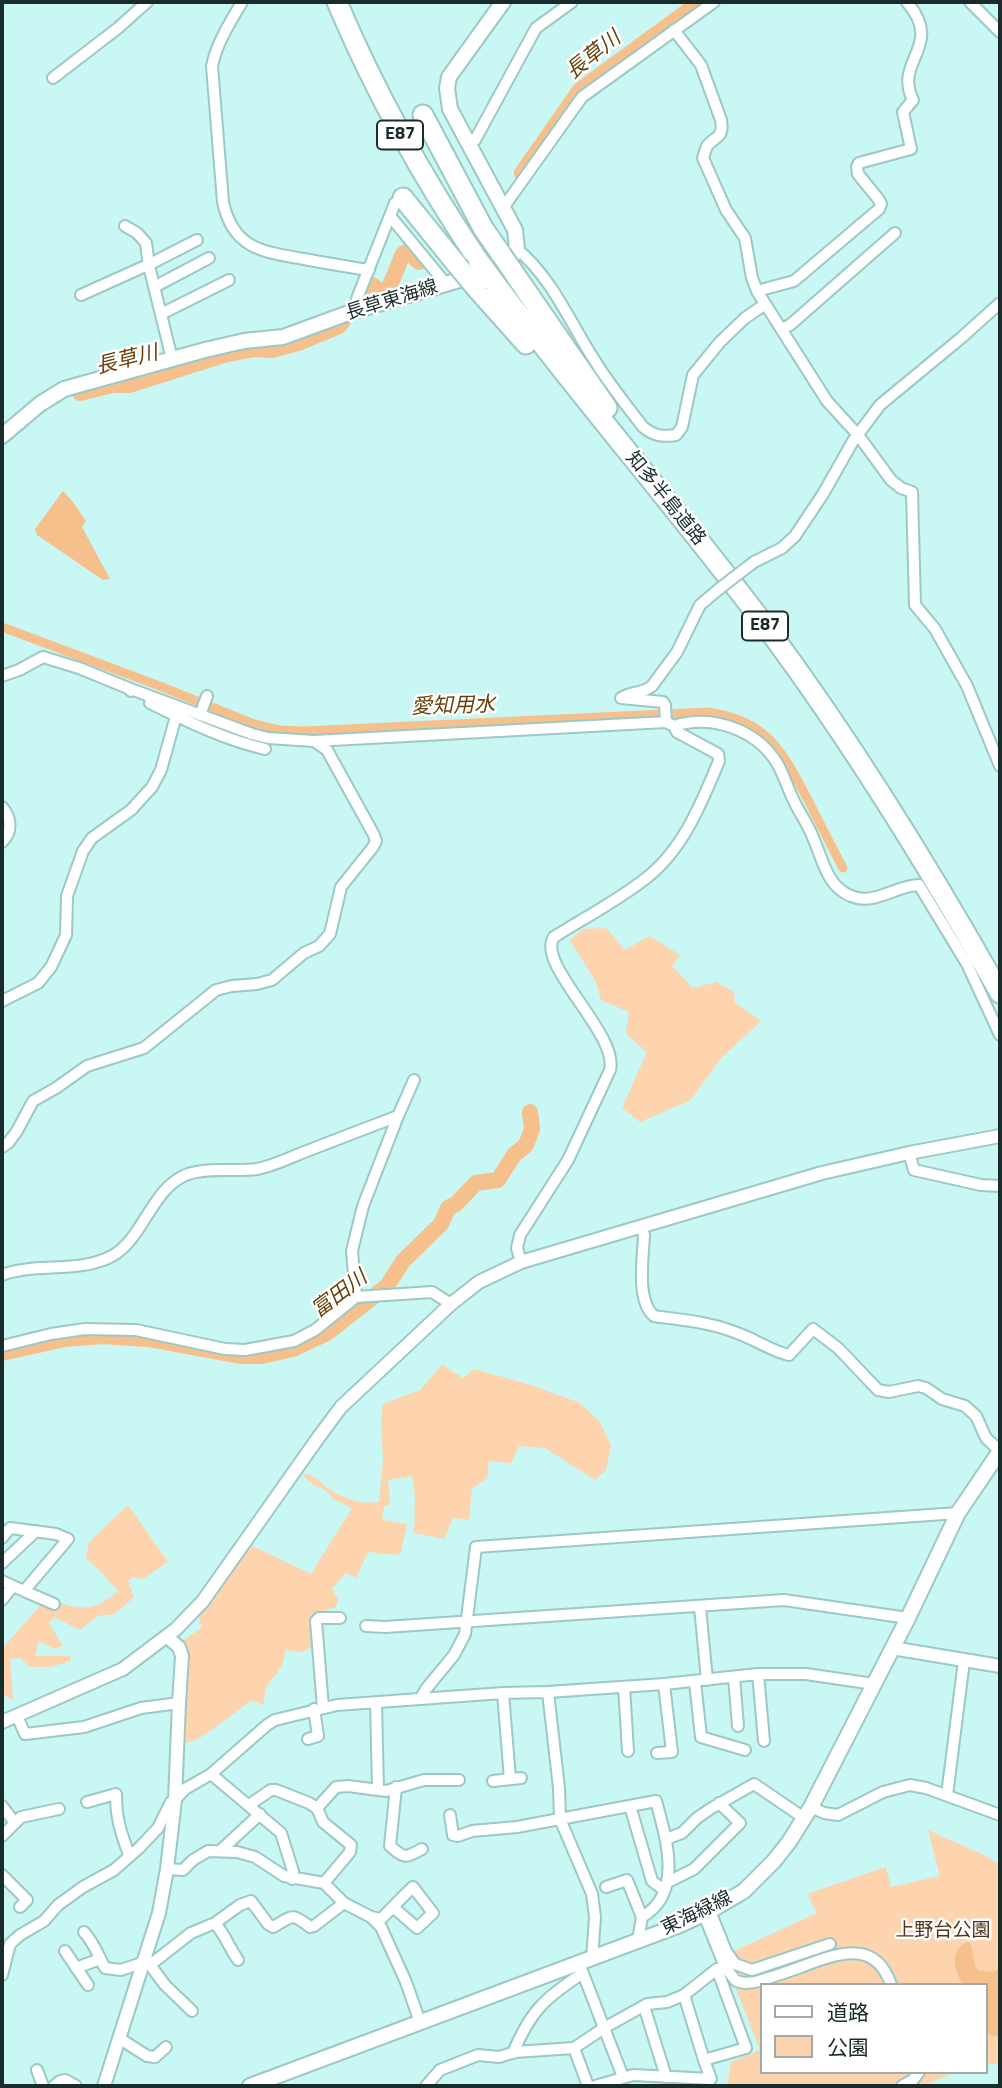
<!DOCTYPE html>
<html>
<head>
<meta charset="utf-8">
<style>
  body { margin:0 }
  #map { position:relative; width:1002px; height:2088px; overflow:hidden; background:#c9f7f4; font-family:"Titillium Web","Noto Sans JP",sans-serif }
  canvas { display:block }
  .frame { position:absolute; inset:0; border:4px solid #1a2b2b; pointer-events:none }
  .legend { position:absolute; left:760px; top:1983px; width:228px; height:91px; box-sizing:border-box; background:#fff; border:2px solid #a3aaaa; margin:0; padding:9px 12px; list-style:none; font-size:21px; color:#1a2b2b }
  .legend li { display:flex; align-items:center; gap:14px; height:35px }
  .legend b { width:35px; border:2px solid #a3aaaa }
</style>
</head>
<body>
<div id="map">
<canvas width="1002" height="2088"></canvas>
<div class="frame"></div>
<ul class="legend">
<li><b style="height:9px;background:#fff"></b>道路</li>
<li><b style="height:19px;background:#fdd4ae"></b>公園</li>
</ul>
</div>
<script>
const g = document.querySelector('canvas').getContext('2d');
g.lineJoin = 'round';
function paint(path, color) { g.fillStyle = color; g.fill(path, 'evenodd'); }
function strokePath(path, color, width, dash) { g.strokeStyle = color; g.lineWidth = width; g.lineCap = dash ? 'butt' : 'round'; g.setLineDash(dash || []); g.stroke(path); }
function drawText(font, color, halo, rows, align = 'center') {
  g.font = font + ' "Titillium Web","Noto Sans JP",sans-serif'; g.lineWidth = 5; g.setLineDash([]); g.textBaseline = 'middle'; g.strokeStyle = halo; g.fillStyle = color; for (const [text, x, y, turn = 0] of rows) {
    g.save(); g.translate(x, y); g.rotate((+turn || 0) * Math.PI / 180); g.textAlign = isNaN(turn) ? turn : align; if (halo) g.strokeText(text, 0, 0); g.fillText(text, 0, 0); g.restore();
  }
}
const green = new Path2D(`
  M606 928 625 950 649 936 680 955 672 966 693 988 716 982 734 992 735 1003 761 1021 720 1059 691 1100 640 1122 622 1108 647 1052 626 1034 629 1012 601 1000 596 982 570 940 583 929Z
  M442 1365 463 1378 474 1369 531 1385 580 1403 600 1422 611 1446 606 1470 595 1480 545 1448 519 1446 511 1463 489 1461 487 1478 472 1489 469 1520 453 1518 444 1539 414 1533 415 1496 412 1476 388 1480 390 1504 384 1506 382 1520 407 1524 401 1552 397 1555 368 1552 356 1578 346 1573 332 1588 338 1600 336 1607 316 1613 310 1622 313 1647 302 1652 286 1650C284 1655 284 1662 281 1667 271 1684 264 1680 264 1705L252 1700 200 1738 181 1745 184 1640 202 1627 198 1616 248 1544 311 1574 352 1508 333 1499C327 1486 311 1489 303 1474 318 1475 319 1483 331 1490 344 1499 363 1505 379 1502L383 1461 381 1419 383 1404 420 1390Z
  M128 1505 168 1562 143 1579 133 1577 128 1581 134 1597 115 1614 98 1616 80 1630 54 1617 49 1623 63 1646 54 1649 39 1641 35 1656H70L71 1661 50 1667H30L20 1658 10 1659 13 1700 2 1694V1649L46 1599C77 1608 92 1615 118 1591L100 1571 86 1558 89 1542Z
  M928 1830 988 1857 1000 1866V2064L986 2063V1985H762V2072H956L922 2086H727L731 2062 760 2050 731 1976 732 1952 817 1913 807 1894 886 1867 891 1887 940 1876Z`);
const water = new Path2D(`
  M63 491 73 502 86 521 82 527 110 579 103 580 37 535 35 529Z
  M967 1942 971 1944 975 1965 978 1970 990 1972 1000 1970V2035L995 2036 986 2033V1985H963C955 1970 948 1952 967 1942Z`);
const canal = new Path2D(`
  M2 627 157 685 254 724 279 730 304 731 708 712C767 720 783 752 808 800 820 823 831 846 843 868`);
const river = new Path2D(`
  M522 173 580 90 700 2
  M363 296 372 285 386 295 403 254 408 251 419 262
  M80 393 113 385H130L224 355 254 349 272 350 298 343 339 326 343 321
  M2 1353 65 1339 102 1336 148 1339 240 1356H262L293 1349 327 1333 387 1286 403 1261 441 1224 448 1208 456 1204 476 1183 498 1180 514 1155 526 1145 532 1129 530 1112`);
const minor = new Path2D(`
  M242 2C230 23 217 42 212 66L223 202C233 249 263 252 304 259 326 263 348 267 369 270
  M970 2 1000 32
  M674 30 701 65 721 120C724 139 716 135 707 146 706 148 704 155 703 158L726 210 745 238 752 278 757 291 827 401 858 435 891 480 901 488 912 492 915 605 935 629 967 686 1000 766
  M53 78 118 28 147 2
  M469 144 475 140 536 28 572 2
  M503 208 582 97 714 2
  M390 216 446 284
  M125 226 137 233 146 243 149 266 172 359
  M517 249C553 279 570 323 595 361 609 384 627 406 643 427 654 436 663 437 676 435L682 427 693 375 720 342 745 318 764 305
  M154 287 209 258
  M757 291 794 281 879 209 881 204 879 200 858 174 857 167 859 163 911 149 903 112 913 100C893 60 945 47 907 2
  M81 295 152 263 197 240
  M354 311 358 296 395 203
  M161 314 229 280
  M781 329 790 325 895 233
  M754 562 782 548 795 536 823 494 853 441 880 405 961 338 1000 303
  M2 676 19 670 43 657 79 668 128 688 131 691
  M128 688 252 734 268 738 314 741 666 722 674 726 677 732 718 754 719 761C701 804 683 850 645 879 617 901 584 918 554 937 535 964 619 1034 610 1070L568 1160 520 1235 517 1248 521 1262
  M150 703C187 721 225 740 265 749
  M200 715 207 696
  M666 722 665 705 663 702 621 698C631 691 643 694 652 686L677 652 700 605 719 589
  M674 726C711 714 756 729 777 763 785 777 789 793 797 807 803 818 810 828 814 840 823 860 827 887 851 896 874 906 897 885 919 885L967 964 1000 1035
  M2 807C11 817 13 832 2 842
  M2 1001 38 983 51 967 66 935 67 896 83 851 92 838 131 810 152 787 161 770 176 716
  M2 1147 8 1143 17 1131 33 1101 56 1088 87 1066 144 1048 216 990 232 986 257 984 272 980 304 953 319 946 330 934 341 887 373 847 376 841 374 835 327 750 314 741
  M909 1153 914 1170 981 1185 1000 1186
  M642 1227 644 1235C643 1258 636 1301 654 1316 682 1320 711 1322 737 1333 755 1339 771 1351 789 1355L813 1329 838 1348 878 1390 889 1392 918 1386 926 1388 942 1399 965 1406 976 1416 986 1438 1000 1451
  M2 1275C36 1262 78 1274 112 1256 144 1238 152 1187 188 1174 209 1167 235 1172 257 1169 274 1166 291 1157 307 1151 337 1139 367 1128 398 1116
  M356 1297 352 1251 363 1206 398 1116 414 1080
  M2 1346 51 1334 85 1329 136 1330 225 1349 245 1350 294 1341 315 1330 356 1297 432 1292 451 1304
  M2 1538 10 1528 56 1534 68 1539 24 1591 54 1604
  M2 1563 36 1531
  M2 1581 24 1591
  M2 1600 13 1586
  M700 1607 707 1680
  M366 1626 385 1627 784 1600 908 1618
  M758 1674 764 1741
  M734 1677 738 1726
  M695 1682 701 1737 745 1750
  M624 1687 628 1751
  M548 1692 559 1788 560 1819 592 1894 595 1917 592 1958
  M503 1693 510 1779
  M420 1699 426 1689 454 1655 465 1634 476 1547 958 1513
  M376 1702 378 1790
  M323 1708 316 1621 319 1618H340
  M17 1716 25 1734 84 1727 141 1708 179 1703
  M308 1739 318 1736 314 1709
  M657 1753 672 1752 664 1684
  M211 1774 281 1833 293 1871 292 1879
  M493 1781 521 1778
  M396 1787 390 1846C405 1859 405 1858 422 1849
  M947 1795 964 1661
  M87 1802 116 1794C116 1820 121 1832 129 1855
  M249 1805 271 1790H276L309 1803 317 1808 323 1822 351 1845 350 1852 324 1883
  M2 1806 15 1823
  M630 1806 652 1881 664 1890
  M811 1807 824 1813 838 1815 883 1792 910 1785 926 1788 1000 1815
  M317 1808 336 1787 348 1786 386 1791 424 1780H459
  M450 1815 453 1835 458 1836 472 1831 517 1827 656 1801C666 1838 684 1893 642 1917
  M2 1836 21 1817 59 1809
  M666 1839 682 1833 697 1818 710 1809 754 1784 804 1818
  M220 1851 260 1814
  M167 1869 183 1870 193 1860 208 1851 237 1852 255 1857 284 1876 324 1883 344 1903 371 1917 381 1927 406 1982 420 2022
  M2 1875 27 1900 20 1907
  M668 1882 694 1869 740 1823 719 1803
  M606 1887 627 1880 642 1917 638 1940
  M710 1911 726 1951 735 1964 752 1970 830 1944
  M704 1915 725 1967 736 1981 745 1983 755 1982C770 1978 784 1973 798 1968 833 1955 875 1936 891 1985
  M371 1917 381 1919C392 1908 402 1897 413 1887L433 1913 417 1928 393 1907
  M215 1923C225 1935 229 1947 238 1960
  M84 1932C94 1943 98 1955 105 1968L121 1970 144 1962 150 1965 191 1933 215 1923 240 1905 251 1901 268 1924 273 1927C293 1916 291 1912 310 1927L314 1926 344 1903
  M65 1951 88 1985
  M579 1963 623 2077
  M150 1965 165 1985 192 2011
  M76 1968 100 1959
  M2 1975 10 1944 20 1935 44 1921 58 1905 83 1887 114 1870 139 1848 158 1828 171 1802 175 1800 185 1789 211 1774 267 1725 275 1720 337 1705 503 1693 548 1692 664 1684 758 1674H806L874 1684
  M684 1995 704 2060
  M644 2006 666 2077
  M119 2038 147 2056 155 2057 166 2047
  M574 2048 588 2086
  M513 2053C531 2010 545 1998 583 1973
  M37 2070 43 2086
  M54 2086 60 2081 65 2080 76 2086
  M426 2086 440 2070 478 2055 499 2057 515 2052 574 2048 604 2028 647 2004 667 2002 684 1995 717 1969 746 2048 704 2060 711 2079 633 2075 595 2086
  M902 2086 913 2080 919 2072`);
const tertiary = new Path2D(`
  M892 1648 1000 1666
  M2 1722 123 1669 176 1629 203 1601 318 1438 341 1407 451 1304 479 1282 521 1262 822 1173 909 1153 1000 1136
  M104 2086 159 1913 167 1869 175 1800 179 1703 182 1656 179 1647 167 1637`);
const secondary = new Path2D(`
  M2 436 40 404 64 389 205 350 244 341 283 337 354 311 459 280 510 260 517 249 515 230 450 109 447 88 449 77 503 2
  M250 2086 680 1925 710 1911 744 1891 774 1861 789 1842 811 1807 908 1618 958 1513 1000 1451`);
const motorway = new Path2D(`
  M337 2C376 94 422 177 478 260
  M423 115 483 228 501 254
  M403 198 458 266
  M516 276 607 408
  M495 283C584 402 681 513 770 632 855 747 930 869 1000 993
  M477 289 526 344`);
const minorBridge = new Path2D(`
  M719 589 754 562`);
const motorwayBridge = new Path2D(`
  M501 254 516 276
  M478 260 495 283
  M458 266 477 289`);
const shields = [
  [400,135,46],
  [765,626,46]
];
const shieldNames = [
  ["E87",400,135],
  ["E87",765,626]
];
const streetNames = [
  ["長草東海線",392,301,-17],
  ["知多半島道路",665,499,51],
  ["東海緑線",697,1914,-26]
];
const parkNames = [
  ["上野台公園",943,1931]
];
const waterNames = [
  ["長草川",594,56,-39],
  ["長草川",127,361,-14],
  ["愛知用水",453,707,-2],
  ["富田川",340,1295,-37]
];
paint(green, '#fdd4ae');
paint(water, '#f6c08c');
strokePath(canal, '#f6c08c', 9);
strokePath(river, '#f6c08c', 16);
strokePath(minor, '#9cc8c6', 14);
strokePath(tertiary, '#9cc8c6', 16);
strokePath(secondary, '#9cc8c6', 18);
strokePath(motorway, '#9cc8c6', 23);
strokePath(minor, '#fff', 10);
strokePath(tertiary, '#fff', 12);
strokePath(secondary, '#fff', 14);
strokePath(motorway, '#fff', 19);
strokePath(minorBridge, '#9cc8c6', 14, []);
strokePath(motorwayBridge, '#9cc8c6', 23, []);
strokePath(minorBridge, '#fff', 10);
strokePath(motorwayBridge, '#fff', 19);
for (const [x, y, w] of shields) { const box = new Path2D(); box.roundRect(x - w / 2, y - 14.5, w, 29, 5); g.fillStyle = '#fff'; g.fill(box); strokePath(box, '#1a2b2b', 2); }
drawText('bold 18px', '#1a2b2b', null, shieldNames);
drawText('19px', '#1a2b2b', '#fff', streetNames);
drawText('19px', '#4f3417', '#fff', parkNames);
drawText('italic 21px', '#693e07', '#fff', waterNames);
</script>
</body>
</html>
